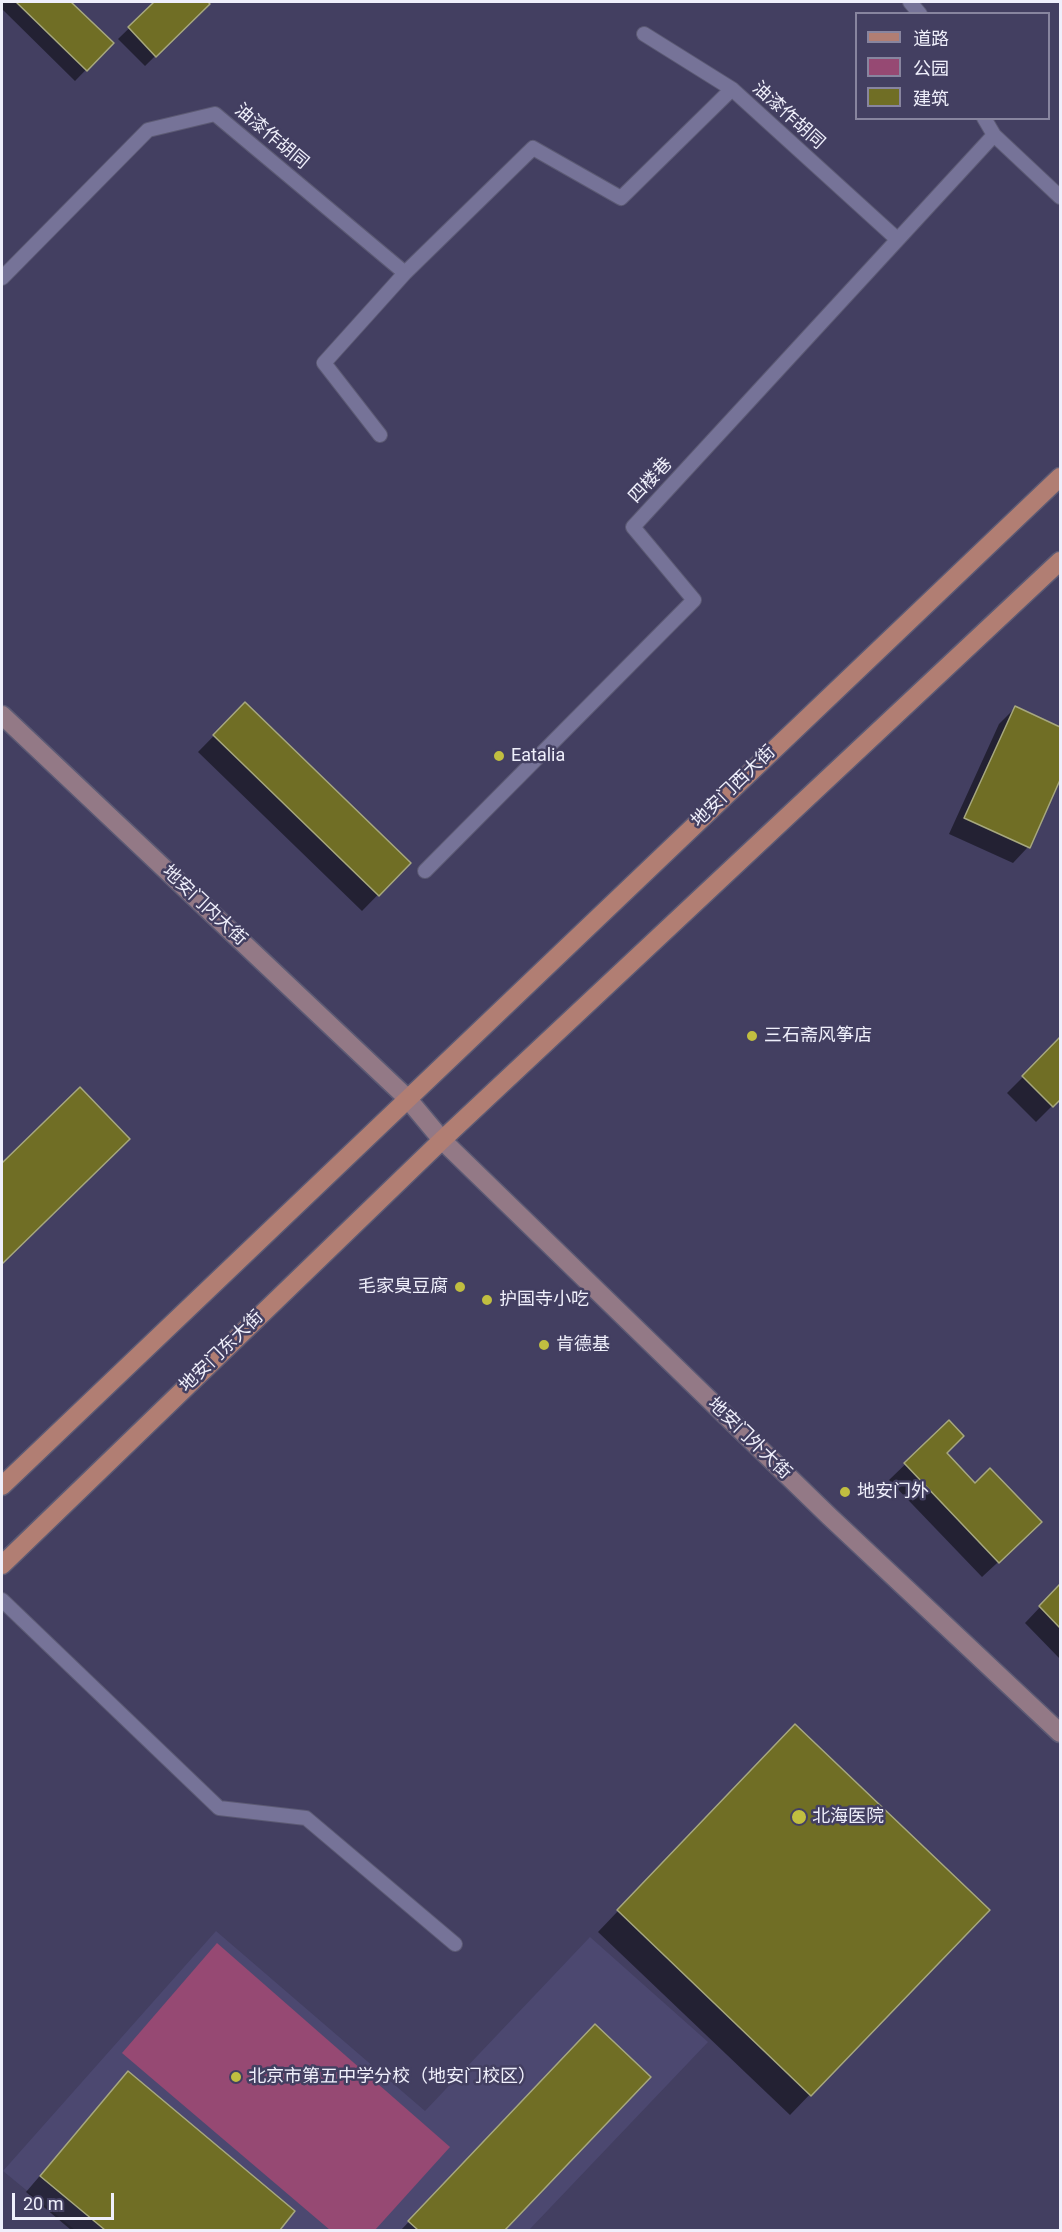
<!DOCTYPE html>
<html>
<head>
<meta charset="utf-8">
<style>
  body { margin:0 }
  #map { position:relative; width:1062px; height:2232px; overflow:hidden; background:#433f61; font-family:Roboto,"Noto Sans SC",sans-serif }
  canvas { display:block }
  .frame { position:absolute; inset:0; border:3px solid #efeffb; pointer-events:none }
  .legend { position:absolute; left:855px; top:12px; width:195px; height:108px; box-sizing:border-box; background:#433f61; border:2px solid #88859f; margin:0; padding:8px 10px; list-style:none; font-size:18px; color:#efeffb }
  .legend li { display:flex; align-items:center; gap:12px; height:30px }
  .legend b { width:30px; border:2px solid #88859f }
  .scale { position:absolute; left:12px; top:2193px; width:102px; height:27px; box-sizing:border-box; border:3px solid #efeffb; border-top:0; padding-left:8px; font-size:18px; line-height:21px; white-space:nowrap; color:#efeffb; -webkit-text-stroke:4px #433f61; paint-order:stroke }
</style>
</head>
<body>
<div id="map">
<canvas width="1062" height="2232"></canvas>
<div class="frame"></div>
<ul class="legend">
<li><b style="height:8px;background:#b17e73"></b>道路</li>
<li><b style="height:16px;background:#964973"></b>公园</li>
<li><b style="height:16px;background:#706e25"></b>建筑</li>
</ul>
<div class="scale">20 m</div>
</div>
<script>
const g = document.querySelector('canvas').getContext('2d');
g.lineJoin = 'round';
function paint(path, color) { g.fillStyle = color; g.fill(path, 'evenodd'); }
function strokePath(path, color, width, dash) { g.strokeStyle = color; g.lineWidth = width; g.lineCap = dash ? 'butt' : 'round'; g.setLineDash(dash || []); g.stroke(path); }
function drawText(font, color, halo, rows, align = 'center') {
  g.font = font + ' Roboto,"Noto Sans SC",sans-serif'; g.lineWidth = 5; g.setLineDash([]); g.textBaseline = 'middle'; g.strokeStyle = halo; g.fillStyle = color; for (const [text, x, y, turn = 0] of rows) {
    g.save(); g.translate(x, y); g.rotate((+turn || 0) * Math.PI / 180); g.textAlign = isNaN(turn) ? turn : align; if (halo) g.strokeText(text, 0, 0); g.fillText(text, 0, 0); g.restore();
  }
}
const built = new Path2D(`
  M216 1931 425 2111 590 1937 708 2042 529 2230H75L3 2171Z`);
const green = new Path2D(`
  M217 1943 450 2147 375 2230H330L122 2053Z`);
const shadow = new Path2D(`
  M2 2H69L112 43 75 81 2 9Z
  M156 2H206L208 4 145 66 118 39Z
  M245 704 409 863 362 911 198 752Z
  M1015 708 1060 728V776L1028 847 1013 863 949 834 999 724Z
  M1060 1040V1098L1036 1122 1007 1093Z
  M80 1090 128 1139 2 1262V1166Z
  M949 1422 945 1453 1024 1538 982 1577 889 1480Z
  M1060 1586V1659L1025 1623Z
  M775 1746 988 1910 790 2115 598 1932Z
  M580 2042 648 2077 503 2230H401Z
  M128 2073 277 2230H278H71L26 2192Z`);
const building = new Path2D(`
  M16 2H71L114 43 87 71Z
  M154 2H208L210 4 156 57 128 27Z
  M245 702 411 863 379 896 213 735Z
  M1015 706 1060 727V780L1030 848 964 818Z
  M1060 1037V1100L1053 1107 1022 1076Z
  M80 1087 130 1139 2 1264V1163Z
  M949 1420 964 1436 947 1453 975 1483 990 1468 1042 1522 999 1563 904 1463Z
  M1060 1584V1628L1039 1606Z
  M795 1724 990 1910 811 2096 617 1910Z
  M595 2024 651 2077 505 2230H418L408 2221Z
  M128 2071 295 2211 280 2230H105L40 2176Z`);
const service = new Path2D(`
  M910 2 920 14
  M644 34 732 89 897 239
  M984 118 994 135 1060 197
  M2 278 148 130 215 114 405 273
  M380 435 324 363 405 273 533 148 621 198 732 89
  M425 871 694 600 633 527 994 135
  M2 1600 219 1808 306 1818 455 1944`);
const secondary = new Path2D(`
  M2 715 407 1098 442 1140 829 1516 1060 1733`);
const primary = new Path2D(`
  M2 1486 1060 477
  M2 1565 442 1140 1060 561`);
const markers = [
  [499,756,6,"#c1be40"],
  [752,1036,6,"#c1be40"],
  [460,1287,6,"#c1be40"],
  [487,1300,6,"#c1be40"],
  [544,1345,6,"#c1be40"],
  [845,1492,6,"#c1be40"],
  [799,1817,8,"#c1be40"],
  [236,2077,6,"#c1be40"]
];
const streetNames = [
  ["油漆作胡同",788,116,42],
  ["油漆作胡同",271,137,40],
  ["四楼巷",651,481,-47],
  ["地安门西大街",734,787,-44],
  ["地安门内大街",204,906,43],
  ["地安门东大街",222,1352,-44],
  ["地安门外大街",749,1439,44]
];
const poiNames = [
  ["Eatalia",511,756],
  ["三石斋风筝店",764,1036],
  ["毛家臭豆腐",448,1287,"right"],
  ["护国寺小吃",499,1300],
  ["肯德基",556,1345],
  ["地安门外",857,1492],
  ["北海医院",812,1817],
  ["北京市第五中学分校（地安门校区）",248,2077]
];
paint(built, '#4c4870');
paint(green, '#964973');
paint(shadow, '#0007');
paint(building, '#706e25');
strokePath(building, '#a7a87f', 1.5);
strokePath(service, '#5c5a74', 16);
strokePath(secondary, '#5c5a74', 21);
strokePath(primary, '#5c5a74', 21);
strokePath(service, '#767398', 14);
strokePath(secondary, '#937986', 18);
strokePath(primary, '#b17e73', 18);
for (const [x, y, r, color] of markers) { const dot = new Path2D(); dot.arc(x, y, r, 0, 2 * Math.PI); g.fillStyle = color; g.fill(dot); strokePath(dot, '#433f61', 2); }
drawText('18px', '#efeffb', '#433f61', streetNames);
drawText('18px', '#efeffb', '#433f61', poiNames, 'left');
</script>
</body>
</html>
